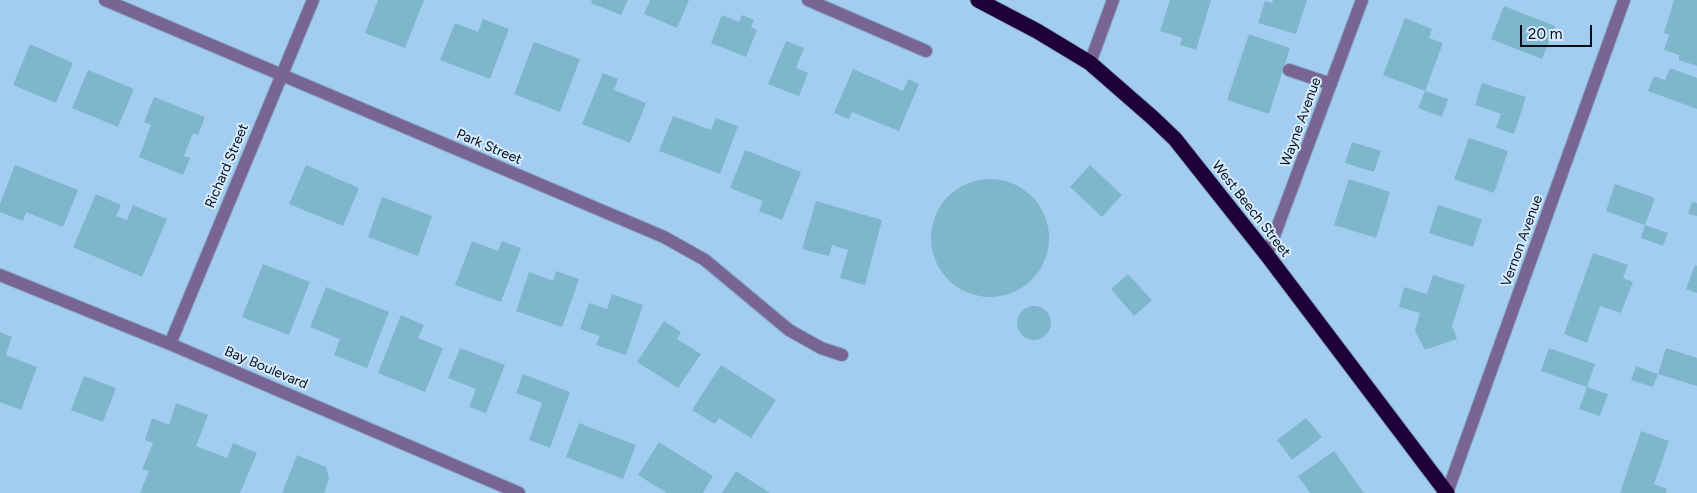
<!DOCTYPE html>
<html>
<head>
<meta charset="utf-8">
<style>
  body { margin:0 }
  #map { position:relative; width:1697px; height:493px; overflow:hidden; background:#a3cdf0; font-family:Figtree,sans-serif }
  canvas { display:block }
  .scale { position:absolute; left:1520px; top:25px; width:72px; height:22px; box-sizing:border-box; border:2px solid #010d19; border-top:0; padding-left:6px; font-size:15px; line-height:18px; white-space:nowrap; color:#010d19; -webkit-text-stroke:4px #d6ebfd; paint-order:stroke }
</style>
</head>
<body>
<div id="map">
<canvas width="1697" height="493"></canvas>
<div class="scale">20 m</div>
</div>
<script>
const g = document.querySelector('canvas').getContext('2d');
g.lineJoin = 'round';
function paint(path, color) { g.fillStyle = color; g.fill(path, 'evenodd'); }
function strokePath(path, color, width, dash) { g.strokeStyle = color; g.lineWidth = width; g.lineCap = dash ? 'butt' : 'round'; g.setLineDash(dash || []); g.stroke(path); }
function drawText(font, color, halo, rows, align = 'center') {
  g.font = font + ' Figtree,sans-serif'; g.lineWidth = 4; g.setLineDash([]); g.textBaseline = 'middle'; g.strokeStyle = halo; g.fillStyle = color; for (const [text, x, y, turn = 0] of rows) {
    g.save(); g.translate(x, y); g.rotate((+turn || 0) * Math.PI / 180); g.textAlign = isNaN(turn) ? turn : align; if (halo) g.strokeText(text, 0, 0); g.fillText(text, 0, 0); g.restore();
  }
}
const building = new Path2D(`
  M378 0H424L405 48 365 33Z
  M592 0H628L621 15 591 3Z
  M650 0H689L677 28 644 14Z
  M1170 0H1211L1196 50 1180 45 1182 38 1160 31Z
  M1273 0H1307L1296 34 1258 23 1265 1 1272 3Z
  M1674 0H1697V66L1679 60V55L1664 50 1669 35 1664 33Z
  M1504 6 1555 26 1542 59 1491 39Z
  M722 15 739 22 742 15 754 20 751 27 757 30 746 57 711 43Z
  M1405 18 1432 29 1429 38 1443 43 1425 91 1383 75Z
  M483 19 509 29 490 79 440 60 455 23 478 32Z
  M1249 34 1290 48 1269 114 1227 100Z
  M786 41 804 48 796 68 808 73 799 96 768 84Z
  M534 42 580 59 560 112 514 94Z
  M30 44 73 63 56 103 13 85Z
  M1670 68 1697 78V109L1648 91 1654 76 1665 80Z
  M853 69 903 91 908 79 919 84 899 131 852 112 849 119 834 113Z
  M88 70 134 89 118 127 72 108Z
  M603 73 618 79 614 90 646 103 630 143 582 124Z
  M1482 83 1526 97 1514 134 1496 128 1501 114 1475 105Z
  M1425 91 1448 99 1442 117 1418 108Z
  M154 97 205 117 198 135 193 133 184 156 190 158 183 175 139 157 151 125 144 122Z
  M673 116 711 130 716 118 738 126 720 174 659 151Z
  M1469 138 1508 151 1494 193 1454 179Z
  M1352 142 1381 151 1374 172 1345 163Z
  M745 150 801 172 782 220 759 211 763 201 730 188Z
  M15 165 78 190 63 227 26 212 23 221 0 212V204Z
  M306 165 359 188 343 226 289 204Z
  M1090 165 1122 195 1102 217 1070 187Z
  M931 238a59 59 0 1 1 118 0a59 59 0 1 1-118 0Z
  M1349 179 1390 192 1376 238 1334 225Z
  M1615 184 1655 198 1645 225 1606 211Z
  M96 194 121 205 116 216 127 220 133 205 167 219 142 277 73 247Z
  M382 197 432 216 418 256 368 237Z
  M816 201 882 220 865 285 840 278 848 250 832 245 829 256 802 249Z
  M1692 202 1697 203V216L1688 214Z
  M1438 205 1482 219 1473 247 1429 233Z
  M1645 225 1668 233 1663 246 1641 238Z
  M472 241 498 251 502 241 521 248 501 302 455 285Z
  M1593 253 1628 265 1623 278 1633 282 1621 313 1600 306 1587 343 1564 334Z
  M263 264 310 282 289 335 242 317Z
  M1695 265 1697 266V293L1686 289Z
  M556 271 579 279 562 327 516 311 529 272 553 281Z
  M1128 274 1152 300 1134 316 1111 289Z
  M1433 275 1465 285 1452 326 1457 339 1425 350 1415 331 1420 313 1399 307 1404 287 1427 294Z
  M326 287 389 312 367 368 334 355 340 339 310 327Z
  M612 294 643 305 626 355 596 345 600 336 580 329 589 303 607 309Z
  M1017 323a17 17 0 1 1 34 0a17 17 0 1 1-34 0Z
  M401 315 424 325 418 338 443 348 425 392 378 373Z
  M664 321 681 332 677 339 701 354 678 388 637 362Z
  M0 332 12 337 6 355 37 367 21 410 0 402Z
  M460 348 505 365 486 413 469 407 476 389 448 378Z
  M1549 348 1595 364 1587 387 1608 394 1600 416 1579 409 1587 387 1541 371Z
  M1666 348 1697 358V386L1658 374Z
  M721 365 776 400 751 438 719 418 715 424 692 410Z
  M1636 366 1658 374 1653 387 1631 380Z
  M523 374 570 392 550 448 529 440 542 403 516 393Z
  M84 376 116 388 103 422 71 410Z
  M176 403 208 415 196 446 227 458 233 443 257 453 240 493H140L149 471 142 469 153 443 145 440 152 418 169 425Z
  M1306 418 1322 437 1292 460 1277 440Z
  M579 423 636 445 623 479 566 457Z
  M1641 431 1669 441 1654 484 1667 489 1666 493H1620Z
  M659 442 713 476 703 493H667L638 475Z
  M1334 451 1364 493H1310L1298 476Z
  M297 455 326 467 329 478 324 493H282Z
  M736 471 770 493H722Z`);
const minor = new Path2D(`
  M105 0 664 237 705 260 789 330 821 348 842 355
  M808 0 926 51
  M1090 63 1113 0
  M1289 70 1331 84
  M1267 255 1362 0
  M0 275 170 344 519 493
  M170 344 313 0
  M1447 493 1624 0`);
const highway = new Path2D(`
  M978 0 1037 31 1090 63 1153 118 1175 139 1267 255 1447 493`);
const streetNames = [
  ["Wayne Avenue",1301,122,-70],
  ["Park Street",489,147,23],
  ["Richard Street",227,166,-67],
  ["West Beech Street",1251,209,52],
  ["Vernon Avenue",1522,241,-70],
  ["Bay Boulevard",266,368,23]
];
paint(building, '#7eb7cc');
strokePath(minor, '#86aac9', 14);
strokePath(highway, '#86aac9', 17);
strokePath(minor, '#786593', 12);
strokePath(highway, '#1e0136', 15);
drawText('14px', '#010d19', '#d6ebfd', streetNames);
</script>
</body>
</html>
